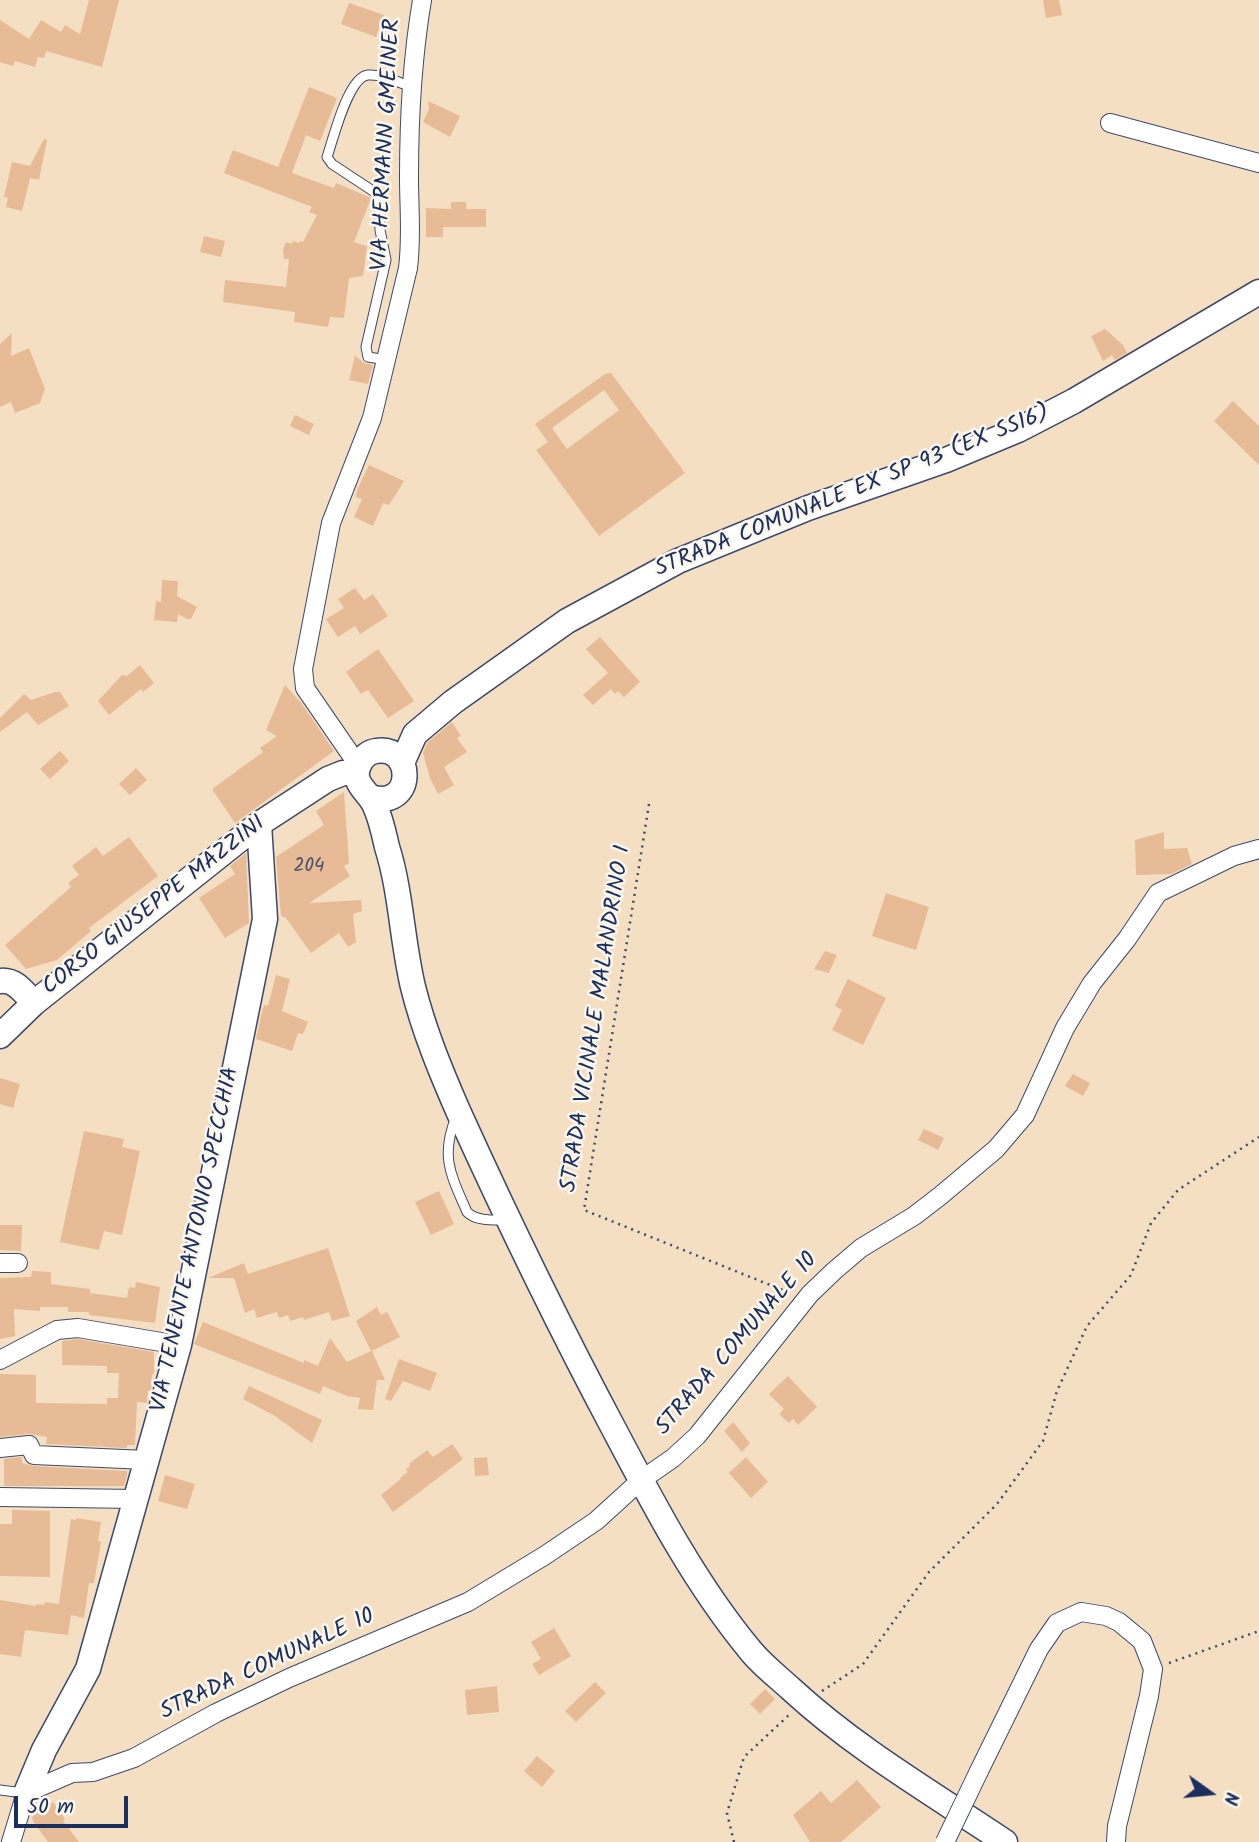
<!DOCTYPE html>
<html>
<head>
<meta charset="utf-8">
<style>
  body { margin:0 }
  #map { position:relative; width:1259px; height:1842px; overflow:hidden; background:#f4dfc3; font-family:Kalam,sans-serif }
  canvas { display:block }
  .north { position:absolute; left:1175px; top:1758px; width:70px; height:70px; -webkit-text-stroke:5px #fbf7ec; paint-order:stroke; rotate:105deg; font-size:19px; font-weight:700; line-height:28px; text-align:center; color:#1b2f5e }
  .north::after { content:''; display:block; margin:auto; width:24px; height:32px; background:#1b2f5e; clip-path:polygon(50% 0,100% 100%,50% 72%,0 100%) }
  .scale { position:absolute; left:14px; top:1796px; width:114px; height:32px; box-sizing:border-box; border:4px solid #1b2f5e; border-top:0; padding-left:9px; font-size:21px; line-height:24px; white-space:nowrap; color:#1b2f5e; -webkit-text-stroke:5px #fbf7ec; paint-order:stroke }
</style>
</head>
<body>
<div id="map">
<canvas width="1259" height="1842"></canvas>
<div class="north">N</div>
<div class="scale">50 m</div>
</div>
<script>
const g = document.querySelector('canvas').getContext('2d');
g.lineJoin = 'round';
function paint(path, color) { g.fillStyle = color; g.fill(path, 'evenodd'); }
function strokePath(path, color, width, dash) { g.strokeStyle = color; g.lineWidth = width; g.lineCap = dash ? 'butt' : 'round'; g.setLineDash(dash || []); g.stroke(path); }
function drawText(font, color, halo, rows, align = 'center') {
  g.font = font + ' Kalam,sans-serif'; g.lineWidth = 5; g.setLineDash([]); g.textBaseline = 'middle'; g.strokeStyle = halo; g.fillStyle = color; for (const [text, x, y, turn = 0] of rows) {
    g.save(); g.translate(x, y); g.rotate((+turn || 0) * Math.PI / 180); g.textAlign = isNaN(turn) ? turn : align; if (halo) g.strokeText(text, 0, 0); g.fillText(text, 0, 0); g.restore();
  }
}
const building = new Path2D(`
  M89 0H119L102 67 46 51 44 58 38 57 35 67 15 61 13 66 0 62V20L29 39 41 20 61 32 65 25 80 34Z
  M1043 0H1059L1062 15 1046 18Z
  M349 3 384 15 376 37 341 24Z
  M309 87 337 98 320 141 306 135 292 173 334 188 336 183 371 198 354 242 367 246 363 276 349 278 344 318 330 317 328 327 294 322 295 312 223 302 225 280 286 287 289 259H284L283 250 286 242 292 244 293 241 299 243 300 241 303 242 317 215 309 212 312 207 224 173 233 150 278 167Z
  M428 101 460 116 450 137 423 122 429 109Z
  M44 139 47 140 39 180 30 178 22 211 6 207 8 198 4 197 12 162 30 166Z
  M451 202H466V209H486V227H443V237H426V208L451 209Z
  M204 236 225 241 221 257 200 252Z
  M1105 329 1123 345 1127 353 1115 360 1112 355 1103 361 1091 336Z
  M12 333 11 356 29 348 45 389 40 403 15 413 11 402 0 407V344Z
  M355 356 364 363 373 365 368 384 349 380Z
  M611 373 685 473 599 536 536 450 548 442 535 424 605 374ZM604 390 619 410 567 449 552 428Z
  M1233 401 1259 426V465L1214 421Z
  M295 415 314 424 309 435 290 426Z
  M369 465 404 481 389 505 383 503 373 526 354 517 362 499 356 497 357 490Z
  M162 580 178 581 177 596 197 607 191 619H187L178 614 177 622 154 620 156 601 161 602Z
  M355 588 364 600 373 594 388 616 360 634 355 626 338 637 326 619 344 608 338 599Z
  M600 637 640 682 624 697 618 691 615 694 611 689 593 705 583 695 608 673 586 649Z
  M378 649 414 701 388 718 368 690 361 694 346 672Z
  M140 665 154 683 143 692 141 689 109 715 98 701 122 675 127 676Z
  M285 685 302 704 334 751 235 823 212 789 263 752 260 748 277 736 266 730Z
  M55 692H60L69 706 38 725 27 712 0 732V718L24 694 31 700Z
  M452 722 461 736 457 738 467 752 444 767 454 785 438 794 430 778 423 753 427 743Z
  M60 751 69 761 50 779 40 769Z
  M136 768 147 780 130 795 119 784Z
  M344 792 349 863 344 866 350 876 309 903 361 900 362 911 353 914 356 942 348 947 339 933 311 953 286 918 281 916 276 857 324 825 316 811Z
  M1164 832V849L1187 848 1192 864 1171 874 1136 875 1135 840Z
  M129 837 158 876 89 928 91 931 57 960 26 969 5 945 71 887 68 883 79 875 72 866 96 847 103 856Z
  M246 853 249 923 225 938 199 898 235 874 230 866Z
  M886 893 929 907 916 950 872 936Z
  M825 951 837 955 829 973 814 969Z
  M276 975 290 979 282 1011 308 1022 303 1034 298 1033 292 1051 256 1039 261 1016 264 1005 268 1006Z
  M848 979 886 998 863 1045 832 1030 842 1010 835 1006Z
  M1073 1074 1090 1083 1083 1096 1065 1086Z
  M0 1078 20 1084 13 1108 0 1104Z
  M924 1129 944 1138 938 1150 918 1140Z
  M84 1131 124 1139 122 1147 140 1151 122 1235 104 1231 99 1250 60 1242Z
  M439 1191 454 1224 431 1235 415 1202Z
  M0 1225H22L21 1251 0 1250Z
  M328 1248 350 1316 332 1321 329 1312 304 1320 303 1317 290 1321 288 1315 279 1318 277 1312 257 1318 254 1309 245 1313 234 1278H208L244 1263 248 1274Z
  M32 1271 51 1272V1284L90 1289V1293L127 1298 129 1287 135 1288 136 1282 160 1287 155 1323 89 1315V1312H68V1307H40V1311L14 1309 15 1336 0 1339V1278L31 1277Z
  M377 1307 381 1315 387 1312 400 1337 372 1351 385 1380H377L373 1410 358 1409 360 1398 347 1396 323 1386 320 1394 194 1344 203 1322 304 1363V1360L318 1366 330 1338 347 1362 371 1351 356 1321Z
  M78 1339 154 1352V1374H152L151 1391H148L147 1403 137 1402 135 1445H127V1448L46 1444 47 1437 29 1434 0 1437V1374L36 1375V1403L107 1404V1398H118L119 1373H107V1366L62 1365V1341Z
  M399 1359 437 1373 430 1391 403 1381 391 1401 385 1399Z
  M788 1376 817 1407 798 1425 793 1419 789 1423 779 1414 784 1409 769 1394Z
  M249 1386 322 1420 312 1443 275 1416 243 1399Z
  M733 1422 750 1443 742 1452 724 1431Z
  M452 1444 463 1459 393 1512 381 1495 401 1479 400 1478 408 1472 406 1469 410 1466 409 1464 427 1450 433 1457Z
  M22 1457V1463L33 1466 127 1471V1475L124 1486H4V1459Z
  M487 1457 489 1475 475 1476 474 1458Z
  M746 1457 768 1482 751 1498 729 1473Z
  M165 1475 195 1484 187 1509 158 1501Z
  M12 1510 50 1511V1577L0 1576V1524H12Z
  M76 1518 101 1522 98 1541 101 1542 94 1583H89L84 1618 71 1615 68 1635 25 1630 21 1657 0 1654V1600L36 1606 37 1604 44 1605 45 1602 59 1604 71 1519 76 1520Z
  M554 1628 571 1656 539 1675 532 1664 541 1659 531 1642Z
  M595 1682 606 1693 576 1722 565 1711Z
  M497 1686 499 1712 467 1715 465 1690Z
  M765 1689 775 1699 760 1714 750 1704Z
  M537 1756 555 1771 542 1787 524 1771Z
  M857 1780 881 1807 841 1842H810L793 1815 821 1791 831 1803Z
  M53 1802 65 1819 63 1821 79 1842H48L33 1821 32 1817Z`);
const path = new Path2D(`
  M649 804 584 1210 790 1293
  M1169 1663 1259 1631
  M822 1691 863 1664 929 1572 997 1504 1043 1441 1057 1391 1087 1326 1131 1275 1151 1223 1178 1190 1259 1137
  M734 1842 727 1813 744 1757 790 1714`);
const lane = new Path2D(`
  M387 360 368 357 366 347 386 260 380 230 379 195 332 164 327 157C333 140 348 77 368 75 383 74 398 82 411 87
  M456 1117C440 1157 451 1175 467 1212 476 1221 492 1220 505 1220
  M0 1790 24 1793`);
const street = new Path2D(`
  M1110 123 1259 163
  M358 765 305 688 303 669 331 523 372 418 408 268C412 237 409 208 409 177 409 117 412 59 422 0
  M0 1263H18
  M0 1360 57 1330 78 1328 179 1345
  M0 1448 29 1445 34 1455 146 1460
  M0 1497 135 1499
  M979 1771 1039 1649 1057 1623 1081 1612 1106 1616 1119 1622 1142 1641 1153 1669 1149 1696 1117 1826 1116 1842
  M11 1842 26 1793 72 1773 93 1772 134 1758 216 1713 289 1678 468 1602 544 1556 596 1521 640 1481 673 1458 697 1436 810 1294 834 1271 861 1248 914 1216 940 1196 996 1149 1025 1115 1065 1028 1092 983 1127 939 1158 893 1234 856 1259 849`);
const secondary = new Path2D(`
  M402 763 415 734 453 702 567 621 678 561 808 508 946 460 1018 430 1074 401 1259 292
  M370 797C415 811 415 744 376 751 369 752 363 757 360 763 349 783 369 791 375 806 381 819 384 834 387 847 401 891 402 941 413 987 424 1031 441 1072 459 1113 508 1221 560 1328 616 1433 655 1507 696 1585 750 1650 762 1665 778 1677 791 1689 856 1749 932 1793 1005 1842
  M0 981C16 979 24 993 34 1003
  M0 1036 34 1003 259 824 328 779 343 773H356
  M26 1793 44 1750 88 1669 179 1345 265 919 259 824`);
const streetBridge = new Path2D(`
  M945 1842 979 1771`);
const numberNames = [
  ["204",309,868]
];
const streetNames = [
  ["VIA HERMANN GMEINER",388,145,-87],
  ["STRADA COMUNALE EX SP 93 (EX SS16)",853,493,-22],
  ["CORSO GIUSEPPE MAZZINI",155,907,-38],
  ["STRADA VICINALE MALANDRINO I",598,1019,-81],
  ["VIA TENENTE ANTONIO SPECCHIA",197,1240,-78],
  ["STRADA COMUNALE 10",738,1345,-49],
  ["STRADA COMUNALE 10",268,1666,-25]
];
paint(building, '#e6bb96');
strokePath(lane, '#3c496d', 11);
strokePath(street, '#3c496d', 20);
strokePath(secondary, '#3c496d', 27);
strokePath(path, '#3c496d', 2.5, [2, 5]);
strokePath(lane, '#fff', 9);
strokePath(street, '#fff', 18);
strokePath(secondary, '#fff', 24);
strokePath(streetBridge, '#3c496d', 20, []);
strokePath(streetBridge, '#fff', 18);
drawText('19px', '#4e526c', null, numberNames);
drawText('23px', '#1b2f5e', '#fbf7ec', streetNames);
</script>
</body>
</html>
